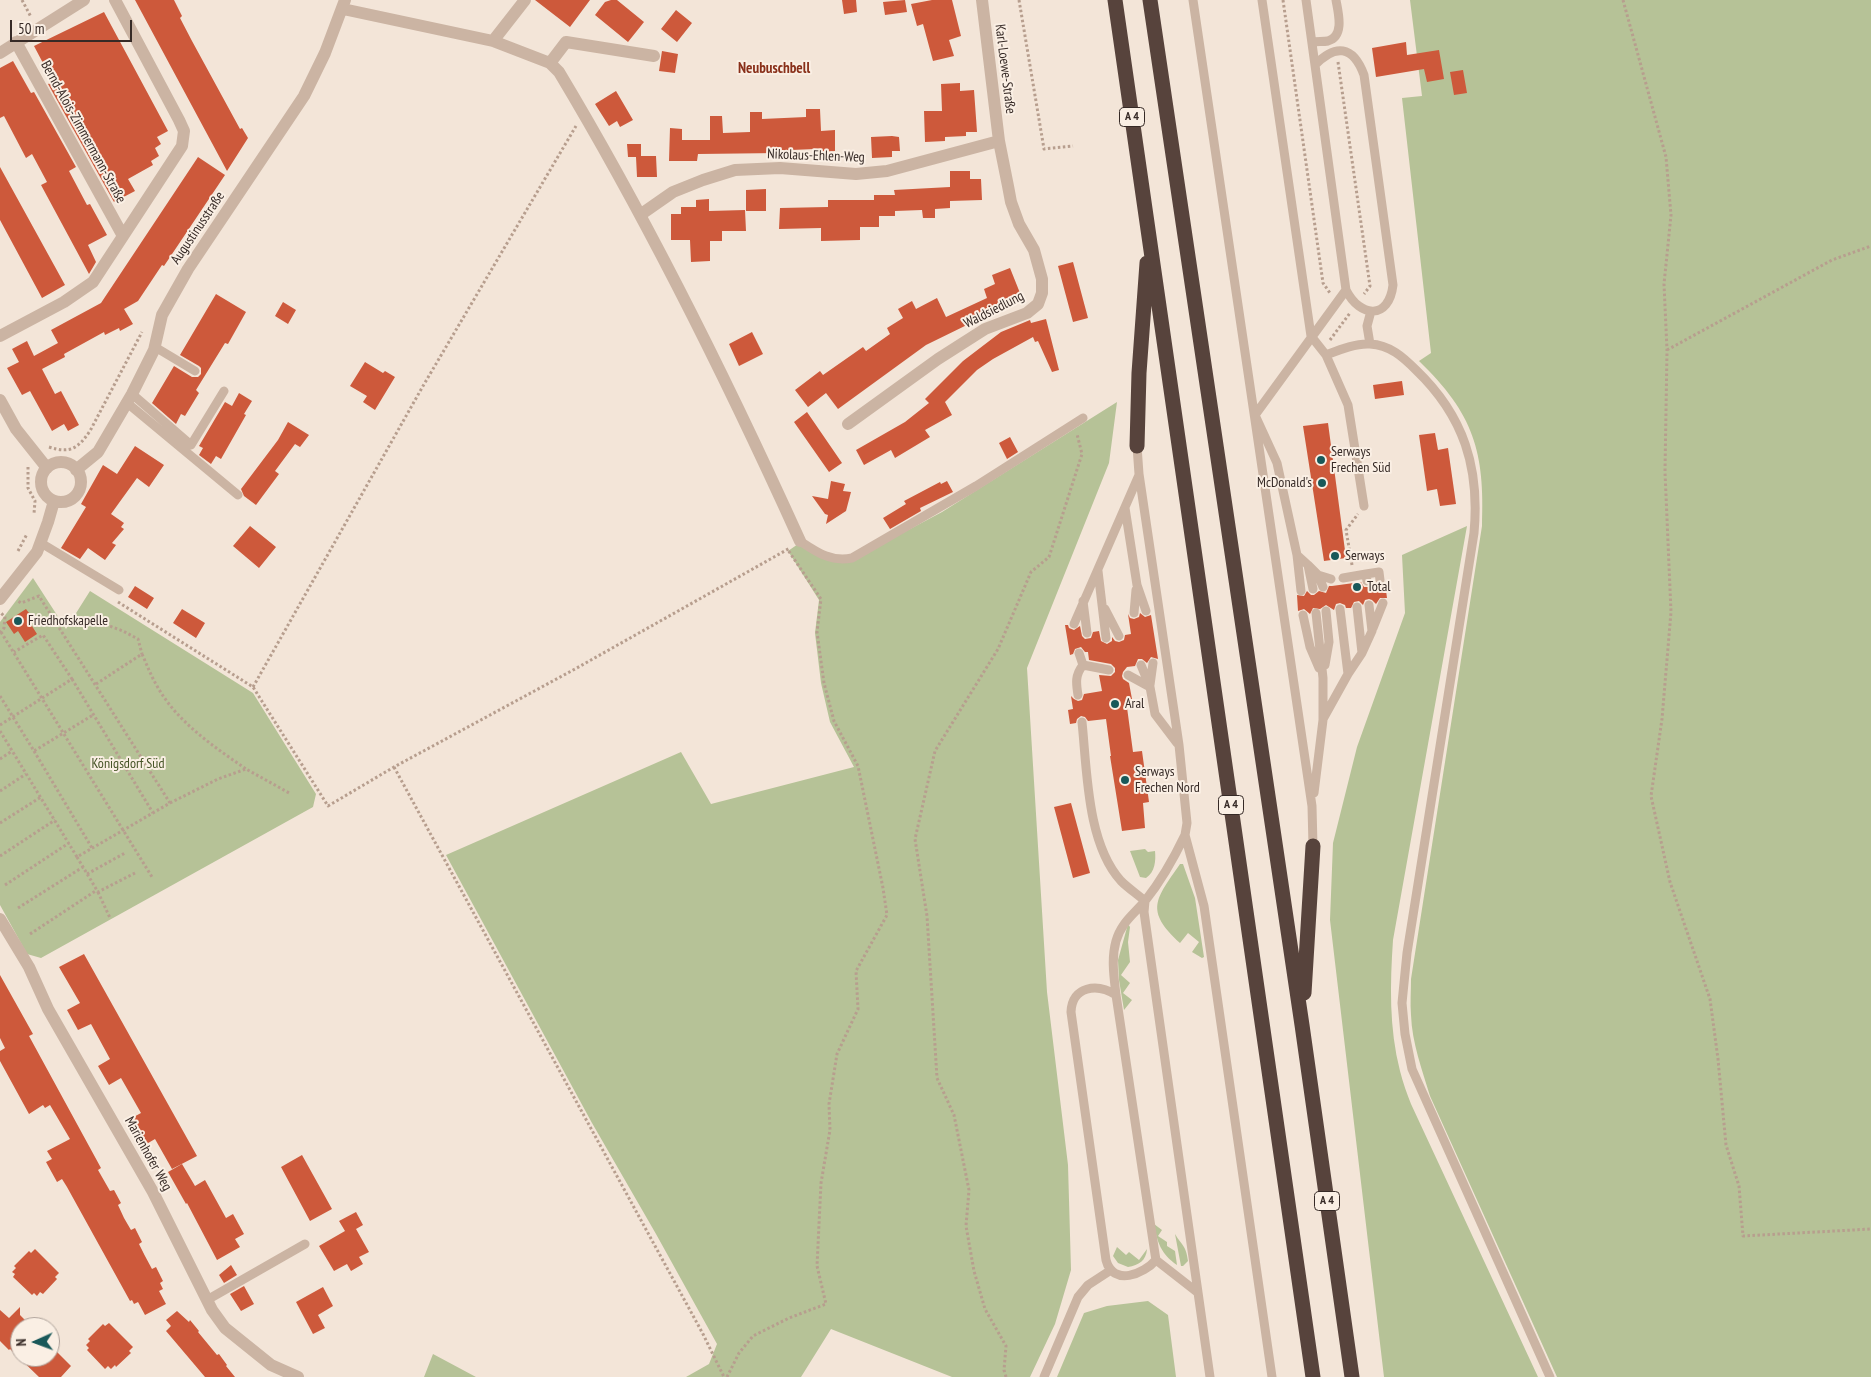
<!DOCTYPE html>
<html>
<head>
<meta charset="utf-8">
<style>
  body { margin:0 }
  #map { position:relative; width:1871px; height:1377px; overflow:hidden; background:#f3e5d8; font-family:"PT Sans Narrow",sans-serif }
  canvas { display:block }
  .north { position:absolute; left:10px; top:1317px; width:50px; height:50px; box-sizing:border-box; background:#faefe4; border:1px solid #aca098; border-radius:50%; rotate:268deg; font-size:14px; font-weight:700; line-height:20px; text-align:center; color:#362a26 }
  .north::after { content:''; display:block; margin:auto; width:18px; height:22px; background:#195859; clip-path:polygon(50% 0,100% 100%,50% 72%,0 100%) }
  .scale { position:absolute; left:10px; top:20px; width:122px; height:22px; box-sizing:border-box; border:2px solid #362a26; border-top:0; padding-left:6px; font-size:15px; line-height:18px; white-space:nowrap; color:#362a26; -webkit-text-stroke:4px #faefe4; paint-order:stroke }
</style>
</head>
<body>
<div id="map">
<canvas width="1871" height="1377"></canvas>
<div class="north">N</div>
<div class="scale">50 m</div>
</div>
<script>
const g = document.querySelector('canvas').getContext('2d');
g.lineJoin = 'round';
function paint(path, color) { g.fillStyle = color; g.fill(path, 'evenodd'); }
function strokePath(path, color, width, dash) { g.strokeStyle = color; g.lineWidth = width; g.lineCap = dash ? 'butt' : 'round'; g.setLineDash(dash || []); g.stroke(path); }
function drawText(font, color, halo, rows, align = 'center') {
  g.font = font + ' "PT Sans Narrow",sans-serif'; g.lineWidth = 4; g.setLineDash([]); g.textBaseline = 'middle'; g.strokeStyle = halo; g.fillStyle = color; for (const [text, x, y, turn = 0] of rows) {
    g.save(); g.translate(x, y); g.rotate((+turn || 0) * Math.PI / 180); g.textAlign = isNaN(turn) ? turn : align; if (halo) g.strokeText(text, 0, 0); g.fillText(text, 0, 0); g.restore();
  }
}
const green = new Path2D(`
  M1410 0H1871V1377H1557L1430 1096C1422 1069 1412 1043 1411 1015 1410 1003 1411 991 1411 979L1482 526C1485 452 1474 414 1419 361L1431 353 1402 98 1422 96Z
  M1117 402 1109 463 1027 668 1047 992 1068 1165 1071 1270 1055 1324 1030 1377H952L831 1329 801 1377H686L709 1364 717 1344 656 1234 592 1123 446 855 681 752 711 804 854 767 830 722 821 683 815 633 819 600 788 551 801 542 850 561 942 512Z
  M1467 526 1393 940C1390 984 1389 1028 1400 1071 1403 1083 1407 1094 1411 1104L1538 1377H1384L1330 920 1333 843 1357 747 1405 613 1402 555Z
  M33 578 66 629 90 591 253 693 316 794 313 807 41 958 27 954 0 905V622Z
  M1145 849 1148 852 1155 851C1156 861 1155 872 1146 878L1140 877 1130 851Z
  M1180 864H1183L1195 898 1204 957 1202 958 1192 952 1199 942 1188 933 1180 943C1144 910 1156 899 1180 864Z
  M1128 924 1130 927 1128 942 1130 962 1121 975 1130 983 1123 993 1132 1000 1124 1010 1119 980 1118 960Z
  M1154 1224 1162 1230 1158 1236 1167 1242V1246L1175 1251 1177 1265C1161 1254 1157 1242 1154 1224Z
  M1175 1234C1182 1246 1186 1245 1188 1261L1183 1266H1181Z
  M1117 1247 1126 1255 1129 1252 1139 1260 1147 1249C1146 1261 1139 1265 1128 1267L1118 1263 1113 1256Z
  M1148 1301 1168 1315 1176 1377H1057L1084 1313 1107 1306Z
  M433 1354 476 1377H424Z`);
const building = new Path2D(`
  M135 0H174L182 16 180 18 192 41 240 129 242 128 248 138 227 171Z
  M535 0H590L570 27Z
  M611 0H617L644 22 628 42 595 15 605 2Z
  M842 0H856L857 12 844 14Z
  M905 0 907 12 885 15 883 2Z
  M932 0H952L961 36 949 40 954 56 933 61 923 24 917 26 911 4Z
  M676 10 692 23 677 42 661 29Z
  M104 12 168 131 157 137 161 144 155 148 159 156 151 161 153 165 128 179 135 191 114 202 48 84 53 82 34 46Z
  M1406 42 1407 55 1439 50 1444 79 1427 82 1424 69 1376 77 1372 48Z
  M662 51 678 54 675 73 659 71Z
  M13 61 31 93 34 92 76 167 69 171 87 205 90 204 107 235 88 245 96 262 89 274 41 185 47 182 32 154 26 158 4 116 0 118V68Z
  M1463 70 1467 93 1454 95 1450 72Z
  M960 83V91L974 90 977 132H966V136L945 137V141L925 142 924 111H942L941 84Z
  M616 91 633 120 620 127 617 121 609 126 595 104Z
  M806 109H820L821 131 835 130V151L815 152V149L791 150 789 152 779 153 698 154 697 161H669L670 128 682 129V140H710V116H722L723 133 750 132V112H762V119L806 117Z
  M892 136 899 137 900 151H892V157L872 158 871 137Z
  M627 144H641V156H656L657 177H637L636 157H628Z
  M198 157 225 175 164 266 162 265 138 301 124 309 133 324 120 331 119 328 105 335 104 332 64 354 65 357 42 369 55 394 61 391 79 425 68 431 64 424 52 431 30 391 22 395 7 368 19 362 12 349 27 341 34 356 58 343 51 330 101 303Z
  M0 167 65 285 42 298 0 220Z
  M950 171H970V179H981L982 200 950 201V208L935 209V218H923L922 210 895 211V216H879V227H860V240L821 241V228L779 229 780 208 828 207V200H874V195H895L894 190 950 187Z
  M766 189V211H746V190Z
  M709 199V211L745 210 746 231H722V241H710V261L691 262 690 240H671V214H681V207H696V200Z
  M1073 262 1088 318 1073 322 1058 266Z
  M1010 268 1022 298 926 345 838 409 826 393 808 407 795 390 820 371 823 375 863 347 866 351 890 334 887 328 903 318 898 309 912 301 916 309 937 298 946 317 987 298 984 289 995 284 992 275Z
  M216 294 246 312 228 344 225 343 196 390 199 393 185 416 181 414 176 424 152 403 174 366 192 377H198L201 374V368L199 366 180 355Z
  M283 302 296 310 288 324 275 316Z
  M1046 319 1059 370 1052 372 1038 341 1035 342 1033 337 993 359 977 370 945 402 952 415 925 430 930 437 895 458 891 450 864 465 856 450 905 422 929 403 925 399 963 361 1001 332 1030 320 1031 323Z
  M752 332 763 354 739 366 729 344Z
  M365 362 383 373 385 371 395 377 375 410 363 402 367 396 350 386Z
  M1402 381 1404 395 1375 399 1373 385Z
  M239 393 252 401 244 414 246 415 221 459 216 456 211 464 199 455 203 448 199 446 225 402 232 406Z
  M807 412 842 463 829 472 794 422Z
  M288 422 309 435 300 447 295 444 275 471 279 474 256 505 244 496 241 489 278 440Z
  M1328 423 1346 558 1324 561 1303 426Z
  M1435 433 1438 450 1448 448 1456 504 1440 506 1437 489 1427 491 1419 435Z
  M1010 437 1018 452 1007 459 999 443Z
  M135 446 164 465 149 487 137 478 111 514 124 523 121 527 124 529 112 543 116 545 105 560 88 548 80 559 61 548 86 507 81 504 103 465 117 474Z
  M831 481 845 484 843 491 851 492 846 511 826 524 828 515 825 514 812 496 828 499Z
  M947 481 953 492 920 508 921 511 890 529 883 518 906 504 904 501 940 482 941 484Z
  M250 526 276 547 259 568 233 546Z
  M1373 581 1378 586H1381L1385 583 1387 598H1380L1376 604 1372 600 1369 599 1365 600 1363 605 1359 601 1354 602 1351 608H1346L1345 605 1340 603 1336 604 1334 610 1326 605 1320 609 1313 608 1310 614 1304 609 1298 611 1297 595 1304 596 1307 591 1311 595H1314L1319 591 1326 593 1329 586H1332L1361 582 1364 587H1368L1371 586Z
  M135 586 154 598 147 609 128 597Z
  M26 609 35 621 30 623 37 634 25 642 18 631 14 634 6 622Z
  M182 609 205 623 196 638 173 623Z
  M1140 613 1145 617 1151 615 1158 659 1151 657 1147 663 1142 659H1138L1135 666 1127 667 1123 672 1122 676 1123 679 1129 683 1132 699 1126 700 1133 752 1142 751 1149 802 1143 803 1145 828 1122 831 1110 756H1111L1106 719 1088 721 1085 717 1081 716 1077 719 1076 723 1070 724 1068 710 1073 709 1071 696 1074 699 1078 701 1082 700 1084 694 1102 691 1099 675 1111 676 1115 672V668L1111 664 1089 660 1088 652H1085L1081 647 1075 649 1073 654 1070 655 1065 625H1068L1069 628 1074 630 1080 626 1082 636 1085 639 1091 638 1093 632 1099 631 1101 641 1107 644 1112 641V637L1115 641 1119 642 1124 640 1125 635 1131 634 1128 614 1130 618 1134 619 1139 617Z
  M1071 803 1090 873 1073 878 1054 807Z
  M84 954 197 1156 172 1169 155 1139 143 1146 136 1133 128 1120 141 1113 121 1078 109 1085 98 1066 110 1059 91 1024 78 1030 67 1010 80 1003 59 967Z
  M0 975 33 1034 29 1036 101 1168 98 1170 110 1191 114 1190 121 1203 118 1205 124 1218 131 1230 135 1228 142 1242 139 1244 145 1256 152 1269 156 1267 163 1281 160 1283 163 1289 159 1291 166 1304 145 1315 138 1302 134 1304 132 1300 130 1301 67 1187 62 1179 57 1182 46 1162 52 1159 47 1151 70 1139 50 1105 45 1108 43 1105 29 1114 0 1061V1051L5 1048 0 1038Z
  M302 1155 332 1209 310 1221 281 1167Z
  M182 1164 195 1186 205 1180 226 1218 233 1214 244 1234 235 1239 240 1247 217 1260 187 1203 186 1204 168 1172Z
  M356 1212 363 1225 356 1229 369 1252 359 1257 363 1264 351 1271 347 1264 334 1271 319 1246 345 1231 339 1221Z
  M35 1249 59 1273 55 1277 57 1279 43 1294 40 1292 37 1296 34 1293 32 1295 13 1277 15 1274 12 1272 16 1268 14 1266 29 1251 31 1253Z
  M231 1265 237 1275 224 1283 219 1275Z
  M244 1286 254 1304 241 1311 230 1294Z
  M323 1287 333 1306 318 1315 325 1328 313 1334 296 1302Z
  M20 1307V1315L32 1327H20V1357H50V1345L71 1366 61 1377H39L10 1349 9 1350 0 1341V1310L9 1318Z
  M177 1311 189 1322 190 1320 199 1331 198 1332 217 1355 219 1354 227 1365 226 1366 235 1377H205L166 1331 171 1326 166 1320Z
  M109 1323 133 1347 129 1351 131 1353 116 1367 115 1365 111 1369 108 1366 105 1369 87 1350 89 1348 86 1345 90 1341 88 1339 103 1324 105 1326Z`);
const path = new Path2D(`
  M22 0 31 17
  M1019 0 1044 149 1073 146
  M1283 0 1323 283 1330 293
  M1623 0 1666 157 1671 215 1664 284 1667 350 1665 472 1671 612 1662 719 1651 796 1670 882 1710 999 1718 1059 1726 1145 1739 1186 1743 1236 1871 1229
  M1338 62 1370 286 1364 294
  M1330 340 1350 313
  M1667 350 1832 260 1871 246
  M49 447C71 454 78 448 90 431L142 332
  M28 467V488L35 501 34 514
  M18 551 27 534
  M1352 565 1346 530 1358 514
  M118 602 253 687 328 806 394 767 575 669 790 548
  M96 621 123 631 138 639 142 654
  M1 632 152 877
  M0 633 4 628 5 617 1 613
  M72 679 153 813
  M96 684 142 654C147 665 151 676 157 686 177 722 213 746 246 769
  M253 687 423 386 576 126
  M0 696 34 751 93 715
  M0 725 72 679 43 635 14 652
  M0 731 77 857 170 803 39 596 21 603 17 600
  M34 751 92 848
  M0 759 12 751
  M394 767 703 1334 724 1377
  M0 791 26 774
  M170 803 218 779 246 769 291 794
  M0 823 41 797
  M0 856 55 820
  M77 857 98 892 135 873
  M87 874 125 853
  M5 885 69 843
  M98 892 110 918
  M18 908 83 867
  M30 934 97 890
  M727 1377 739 1353 753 1336 789 1318 826 1304 817 1266 821 1183 830 1130 829 1104 837 1054 858 1009 856 971 887 915 883 888 858 766 834 721 824 683 817 632 821 599 788 550
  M1006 1377 1004 1370 1006 1346 985 1309 974 1271 966 1226 969 1190 954 1115 937 1078 927 916 915 839 935 751 998 649 1031 572 1049 557 1082 454 1077 434`);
const service = new Path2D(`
  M1193 0 1312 806 1313 846
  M1262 0 1311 336 1326 355 1348 405 1364 506
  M1306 0 1346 290 1255 415 1277 463 1297 555 1308 565 1313 589
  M1312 42C1317 41 1323 42 1328 41 1345 36 1338 12 1336 0
  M1315 65C1335 44 1353 45 1364 75L1393 285C1389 320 1360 318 1346 290
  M1370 344 1367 326 1371 311
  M155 347 195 371
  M1326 355C1339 350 1356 343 1370 344 1390 345 1403 357 1416 370 1464 416 1480 468 1474 533L1407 953 1402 1003 1405 1034 1412 1069 1550 1377
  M132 394 191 445 224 391
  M126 402 238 495
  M1137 446 1139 474 1179 745 1187 823 1185 835 1204 906 1272 1377
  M1125 508 1137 585 1146 611
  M800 541C818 553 831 562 852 558L976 486 1083 418
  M41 543 119 590
  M1297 555 1301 591
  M1308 565 1318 575 1331 579
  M1098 571 1106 638
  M1366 574 1379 572 1380 580
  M1318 575 1323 587
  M1343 578 1366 574 1367 581
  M1083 601 1087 633
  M1357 607 1362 653
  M1105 609 1119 636
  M1340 609 1348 674
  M1134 613 1136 590
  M1303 615 1310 647 1319 668
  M1074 624 1139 475
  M1373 628 1383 603
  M1079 653 1083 665 1109 670
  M1141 665 1150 687 1155 714 1177 743
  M1325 665 1329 642 1326 611
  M1128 675 1150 687
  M1150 685 1153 663
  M1078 695C1076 683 1075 675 1083 665
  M1323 719 1348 674 1362 653 1372 631 1369 605
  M1082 722C1087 770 1087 844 1121 881 1128 888 1137 894 1145 901
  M1314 793 1323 720V678L1316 613
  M1185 835C1174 858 1161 881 1145 901 1133 915 1121 923 1116 941 1111 959 1114 977 1116 995L1155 1254 1156 1260 1197 1292
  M1145 901 1144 912 1210 1377
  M1116 995C1097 983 1072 986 1071 1012L1106 1260C1113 1287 1144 1274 1156 1260
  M207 1300 305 1244
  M1044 1377 1078 1297 1088 1285 1111 1270`);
const minor = new Path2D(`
  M343 9 493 41 550 63 559 72C649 222 728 382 800 541
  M493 41 525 0
  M16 42 123 236
  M0 53 84 0
  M550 63 566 42 654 56
  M640 215 673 192 703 180 735 170 780 168 856 174 887 171 999 141
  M0 336 64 302 93 282 182 146 184 131 179 120 115 0
  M0 400 16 429 47 468
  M848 424 938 359 985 329 1027 313 1038 304 1042 293V279L1034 250 1019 224 1011 202 1008 186 999 141 982 0
  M41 482a20 20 0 1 1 40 0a20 20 0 1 1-40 0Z
  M76 470 98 452 132 394 154 350 162 315 188 269 304 96 325 53 345 0
  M0 599 37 552 48 522 54 501
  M0 919 29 967 48 1009 153 1192 212 1310 225 1328 271 1365 298 1377`);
const motorway = new Path2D(`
  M1115 0 1313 1377
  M1150 0 1302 1025 1352 1377
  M1137 446 1139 373 1147 263
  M1304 993 1313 846`);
const markers = [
  [1321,460,5,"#195859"],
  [1322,483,5,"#195859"],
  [1335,556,5,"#195859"],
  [1357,587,5,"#195859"],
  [18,621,5,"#195859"],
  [1115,704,5,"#195859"],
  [1125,780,5,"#195859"]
];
const shields = [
  [1132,117,25],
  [1231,805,25],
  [1327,1201,25]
];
const shieldNames = [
  ["A 4",1132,117],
  ["A 4",1231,805],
  ["A 4",1327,1201]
];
const streetNames = [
  ["Karl-Loewe-Straße",1005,69,83],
  ["Bernd-Alois-Zimmermann-Straße",83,132,61],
  ["Nikolaus-Ehlen-Weg",816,156,2],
  ["Augustinusstraße",198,228,-56],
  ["Waldsiedlung",994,310,-27],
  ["Marienhofer Weg",148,1154,61]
];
const poiNames = [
  ["Serways",1331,452],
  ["Frechen Süd",1331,468],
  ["McDonald's",1312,483,"right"],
  ["Serways",1345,556],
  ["Total",1367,587],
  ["Friedhofskapelle",28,621],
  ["Aral",1125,704],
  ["Serways",1135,772],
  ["Frechen Nord",1135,788]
];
const parkNames = [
  ["Königsdorf Süd",128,764]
];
const neighbourhoodNames = [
  ["Neubuschbell",774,69]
];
paint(green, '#b6c297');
paint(building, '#cd593b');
strokePath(path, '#b79e8e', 3, [2.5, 2.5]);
strokePath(service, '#cbb4a3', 9);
strokePath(minor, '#cbb4a3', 12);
strokePath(motorway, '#57433c', 15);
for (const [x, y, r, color] of markers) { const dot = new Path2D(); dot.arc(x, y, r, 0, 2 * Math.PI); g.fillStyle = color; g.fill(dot); strokePath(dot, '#faefe4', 2); }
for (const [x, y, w] of shields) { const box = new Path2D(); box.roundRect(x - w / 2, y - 9.5, w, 19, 4); g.fillStyle = '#faefe4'; g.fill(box); strokePath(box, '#362a26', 1); }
drawText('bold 12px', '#362a26', null, shieldNames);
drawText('14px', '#362a26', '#faefe4', streetNames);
drawText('14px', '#362a26', '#faefe4', poiNames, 'left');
drawText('14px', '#475528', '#faefe4', parkNames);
drawText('bold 15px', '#89301a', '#faefe4', neighbourhoodNames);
</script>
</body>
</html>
